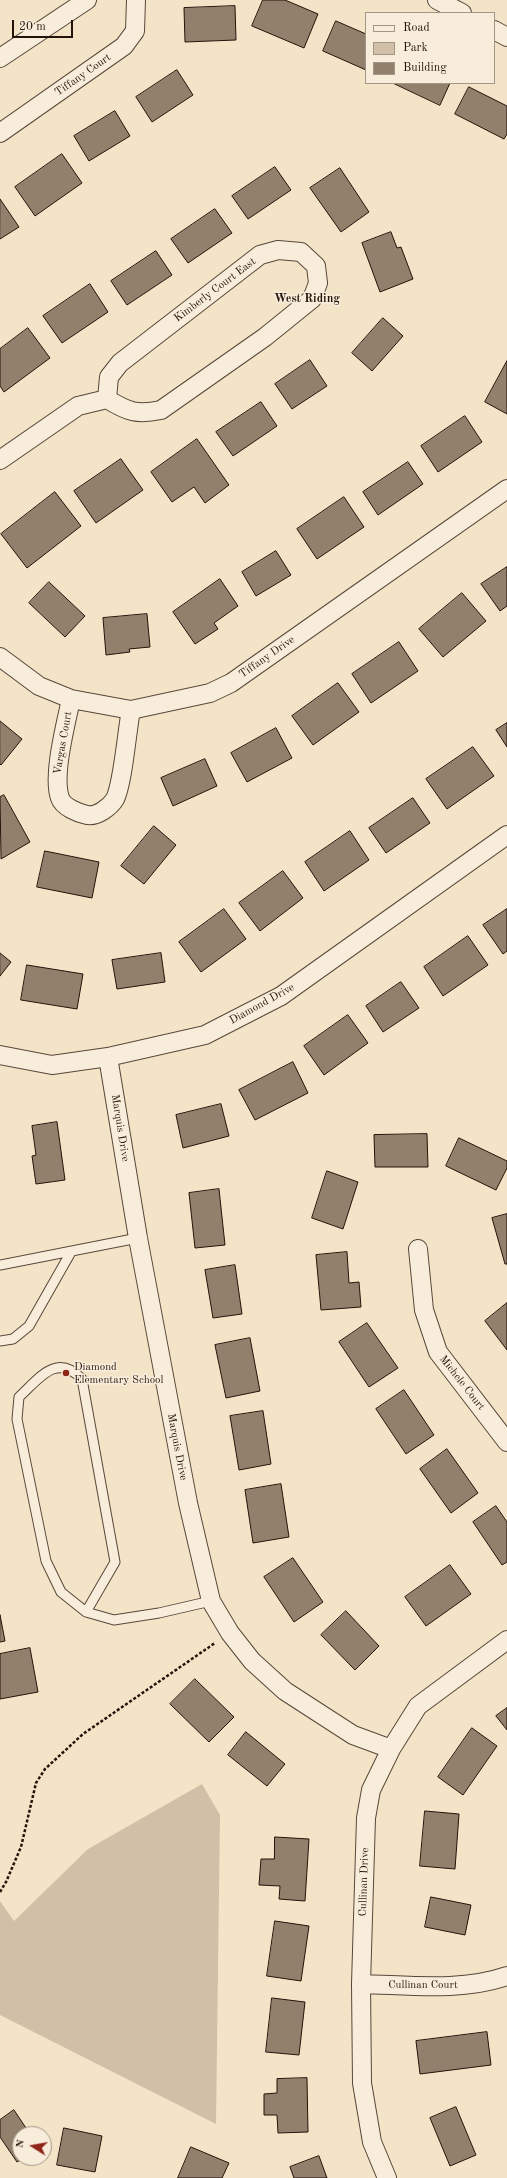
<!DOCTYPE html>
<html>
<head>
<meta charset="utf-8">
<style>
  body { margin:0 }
  #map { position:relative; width:507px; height:2178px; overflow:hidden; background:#f4e4c7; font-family:"Old Standard TT",serif }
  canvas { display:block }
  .legend { position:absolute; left:365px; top:12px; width:130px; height:72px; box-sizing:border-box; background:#f8eddb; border:1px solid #a39687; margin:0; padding:5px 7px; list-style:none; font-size:12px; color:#24130a }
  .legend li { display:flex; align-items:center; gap:8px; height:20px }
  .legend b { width:20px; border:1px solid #a39687 }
  .north { position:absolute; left:12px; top:2126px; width:40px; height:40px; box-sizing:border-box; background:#f8eddb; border:1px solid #a39687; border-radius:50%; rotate:281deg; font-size:11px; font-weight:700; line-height:16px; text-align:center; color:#24130a }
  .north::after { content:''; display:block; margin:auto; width:14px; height:18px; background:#8f2418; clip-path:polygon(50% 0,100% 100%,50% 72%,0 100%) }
  .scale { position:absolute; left:12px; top:20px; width:61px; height:18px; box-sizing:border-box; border:2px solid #24130a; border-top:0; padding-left:5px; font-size:12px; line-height:14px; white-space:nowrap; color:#24130a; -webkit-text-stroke:3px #f8eddb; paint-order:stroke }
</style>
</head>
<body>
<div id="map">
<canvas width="507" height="2178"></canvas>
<ul class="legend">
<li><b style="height:5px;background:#f8eddb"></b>Road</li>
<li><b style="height:11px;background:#d1c0a7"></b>Park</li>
<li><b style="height:11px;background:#90806c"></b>Building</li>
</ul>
<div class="north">N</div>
<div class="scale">20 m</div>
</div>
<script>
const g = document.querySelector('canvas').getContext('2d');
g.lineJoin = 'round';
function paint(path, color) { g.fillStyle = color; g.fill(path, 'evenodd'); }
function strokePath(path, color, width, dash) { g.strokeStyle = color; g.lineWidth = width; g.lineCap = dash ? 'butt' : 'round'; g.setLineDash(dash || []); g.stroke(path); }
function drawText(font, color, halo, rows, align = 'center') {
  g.font = font + ' "Old Standard TT",serif'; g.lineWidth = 3; g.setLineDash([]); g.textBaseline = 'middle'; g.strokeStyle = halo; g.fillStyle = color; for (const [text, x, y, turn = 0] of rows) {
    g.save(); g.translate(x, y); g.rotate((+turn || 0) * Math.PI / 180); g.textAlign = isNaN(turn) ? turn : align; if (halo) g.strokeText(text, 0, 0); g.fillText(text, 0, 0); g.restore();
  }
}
const green = new Path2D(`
  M202 1784 220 1815 216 2124 0 2015V1901L14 1921 88 1849Z`);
const building = new Path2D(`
  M263 0H285L318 14 304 48 252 26Z
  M235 6 236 40 185 42 184 8Z
  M336 21 366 34V70L323 51Z
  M177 70 193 95 152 122 136 97Z
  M393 83H450L440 105Z
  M469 87 507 106V134L504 139 455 114Z
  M115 111 130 136 89 161 74 136Z
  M62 154 82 183 35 216 15 187Z
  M275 167 291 190 248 219 232 196Z
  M340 168 369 212 341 232 310 188Z
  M0 199 19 227 0 239Z
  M215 209 232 233 188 263 171 239Z
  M391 232 397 248 401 247 413 279 380 292 362 243Z
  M156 251 172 275 127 305 111 281Z
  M90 284 108 312 62 343 43 316Z
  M383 318 403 336 372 371 352 353Z
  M28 328 50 358 4 392 0 386V349Z
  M310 360 327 386 292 409 275 384Z
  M507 361V414L485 402Z
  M261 402 277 426 233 456 216 432Z
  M465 416 482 442 438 472 421 446Z
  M197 439 229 485 205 503 194 487 172 502 151 472Z
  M121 459 143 490 96 523 74 491Z
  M408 462 423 484 378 515 363 492Z
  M55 492 81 526 27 568 1 534Z
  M344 497 364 527 317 559 297 529Z
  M276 551 291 575 256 596 242 572Z
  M507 567V606L500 611 481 584Z
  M220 579 238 606 214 623 218 629 195 644 173 612Z
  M49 582 85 616 65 637 29 603Z
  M462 593 486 621 443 657 419 629Z
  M147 614 150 647 129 649 130 652 106 655 103 618Z
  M399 642 418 671 371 703 352 674Z
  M338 683 359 712 313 745 292 716Z
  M0 721 22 739 1 765 0 764Z
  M507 723V747L496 730Z
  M276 728 292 758 247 782 231 753Z
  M473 747 494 776 447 809 426 779Z
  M205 759 217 786 173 806 161 778Z
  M4 795 30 842 1 859 0 797Z
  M413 798 430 823 386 853 369 828Z
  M154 826 176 845 144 884 121 866Z
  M350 831 369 860 324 891 305 862Z
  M45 851 99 862 92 898 37 887Z
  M283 871 303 898 260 931 239 903Z
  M224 909 246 939 201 972 179 942Z
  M507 909V951L503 954 483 925Z
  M468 936 488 965 443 996 424 967Z
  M0 953 11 962 0 976Z
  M161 953 165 982 117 989 112 960Z
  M27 965 83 974 77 1009 21 1000Z
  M401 982 419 1008 383 1032 366 1006Z
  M348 1015 368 1043 324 1075 304 1046Z
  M293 1062 308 1093 255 1120 239 1090Z
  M221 1104 229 1136 183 1148 176 1115Z
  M57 1122 65 1180 36 1184 32 1156 36 1155 32 1126Z
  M427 1134 428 1167H375L374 1135Z
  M459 1138 507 1161V1168L496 1190 446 1166Z
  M327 1171 358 1182 343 1229 312 1218Z
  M219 1189 225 1245 195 1248 189 1193Z
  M507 1214V1264H505L492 1218Z
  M347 1252 349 1283 359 1282 361 1307 321 1310 316 1255Z
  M235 1265 242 1314 213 1318 205 1270Z
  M507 1303V1350L485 1321Z
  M367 1323 398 1368 369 1387 339 1342Z
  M250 1338 260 1391 226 1398 215 1345Z
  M404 1390 434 1435 406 1454 376 1409Z
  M263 1411 271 1464 239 1470 230 1416Z
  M447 1449 478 1493 451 1513 420 1469Z
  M281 1484 289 1537 253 1543 245 1490Z
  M496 1506 507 1522V1562L502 1565 473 1522Z
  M293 1558 323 1602 294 1622 264 1577Z
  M450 1565 471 1594 426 1626 405 1597Z
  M346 1611 379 1646 355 1670 321 1635Z
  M0 1615 5 1641 0 1642Z
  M30 1648 38 1692 0 1699V1654Z
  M195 1679 234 1717 209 1742 170 1704Z
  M507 1708V1730L496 1716Z
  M472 1728 497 1746 463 1795 438 1777Z
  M246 1732 285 1764 267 1786 228 1755Z
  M425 1811 459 1814 455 1869 420 1866Z
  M275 1837 309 1839 305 1901 279 1899 280 1886 259 1885 261 1859H274Z
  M431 1897 471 1905 465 1935 425 1927Z
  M275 1921 309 1926 301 1981 267 1976Z
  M272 1998 305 2002 299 2055 266 2052Z
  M487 2032 491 2065 420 2074 416 2041Z
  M307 2078 308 2132 278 2133 277 2115H264V2094L277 2093V2079Z
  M456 2107 476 2155 450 2166 430 2118Z
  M14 2110 30 2134H20V2158H23L17 2162 0 2137V2120Z
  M64 2128 102 2136 95 2172 57 2165Z
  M191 2147 229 2163 222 2178H178Z
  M319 2156 327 2178H294L290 2167Z`);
const path = new Path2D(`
  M0 1892 6 1882 21 1847 36 1783 45 1769 83 1734 215 1643`);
const lane = new Path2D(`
  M0 1265 138 1238
  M0 1341 13 1339 29 1326 71 1252
  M86 1612 115 1562 82 1379C56 1352 39 1379 19 1397L17 1419 46 1561 61 1592 86 1612 114 1620 159 1613 211 1601`);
const street = new Path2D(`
  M437 0 462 13
  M494 30 507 37
  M0 58 87 0
  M0 133 124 46 135 31 136 0
  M0 460 78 406 107 399C128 412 137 415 161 410L265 337 312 299 318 283 316 266 301 252 278 250 260 255 120 363 109 377 107 399
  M0 657 39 686 71 699 131 710 210 693 231 683 507 489
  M71 699C66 724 52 775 60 798 63 807 78 813 87 815 97 817 110 807 115 799 123 783 127 730 131 710
  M0 1055 52 1065 108 1057 205 1035 281 996 507 835
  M108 1057 138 1238 188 1503 211 1601 230 1633 252 1661 285 1691 353 1735 391 1749
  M418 1249 424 1310 438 1352 507 1442
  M361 1984C409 1985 461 1992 507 1976
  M387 2178 372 2142 362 2083 361 1984 366 1818 371 1790 391 1749 418 1706 507 1640`);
const markers = [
  [66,1373,4,"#8f2418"]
];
const streetNames = [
  ["Tiffany Court",83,75,-35],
  ["Kimberly Court East",215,290,-37],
  ["Tiffany Drive",267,657,-35],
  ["Vargas Court",63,743,-80],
  ["Diamond Drive",262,1004,-29],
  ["Marquis Drive",120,1128,81],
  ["Michele Court",462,1383,52],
  ["Marquis Drive",177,1447,79],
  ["Cullinan Drive",364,1882,-88],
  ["Cullinan Court",423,1985]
];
const poiNames = [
  ["Diamond",74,1367],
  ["Elementary School",74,1380]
];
const neighbourhoodNames = [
  ["West Riding",307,299]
];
paint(green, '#d1c0a7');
paint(building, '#90806c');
strokePath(building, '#24130a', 1);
strokePath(lane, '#584739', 11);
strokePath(street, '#584739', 20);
strokePath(path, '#24130a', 2.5, [3, 2]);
strokePath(lane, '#f8eddb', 9);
strokePath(street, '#f8eddb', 18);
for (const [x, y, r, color] of markers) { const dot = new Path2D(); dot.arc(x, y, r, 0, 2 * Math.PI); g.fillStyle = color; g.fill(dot); strokePath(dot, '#f8eddb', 1.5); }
drawText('11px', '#24130a', '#f8eddb', streetNames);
drawText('11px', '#24130a', '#f8eddb', poiNames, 'left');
drawText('bold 12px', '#24130a', '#f8eddb', neighbourhoodNames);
</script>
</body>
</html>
